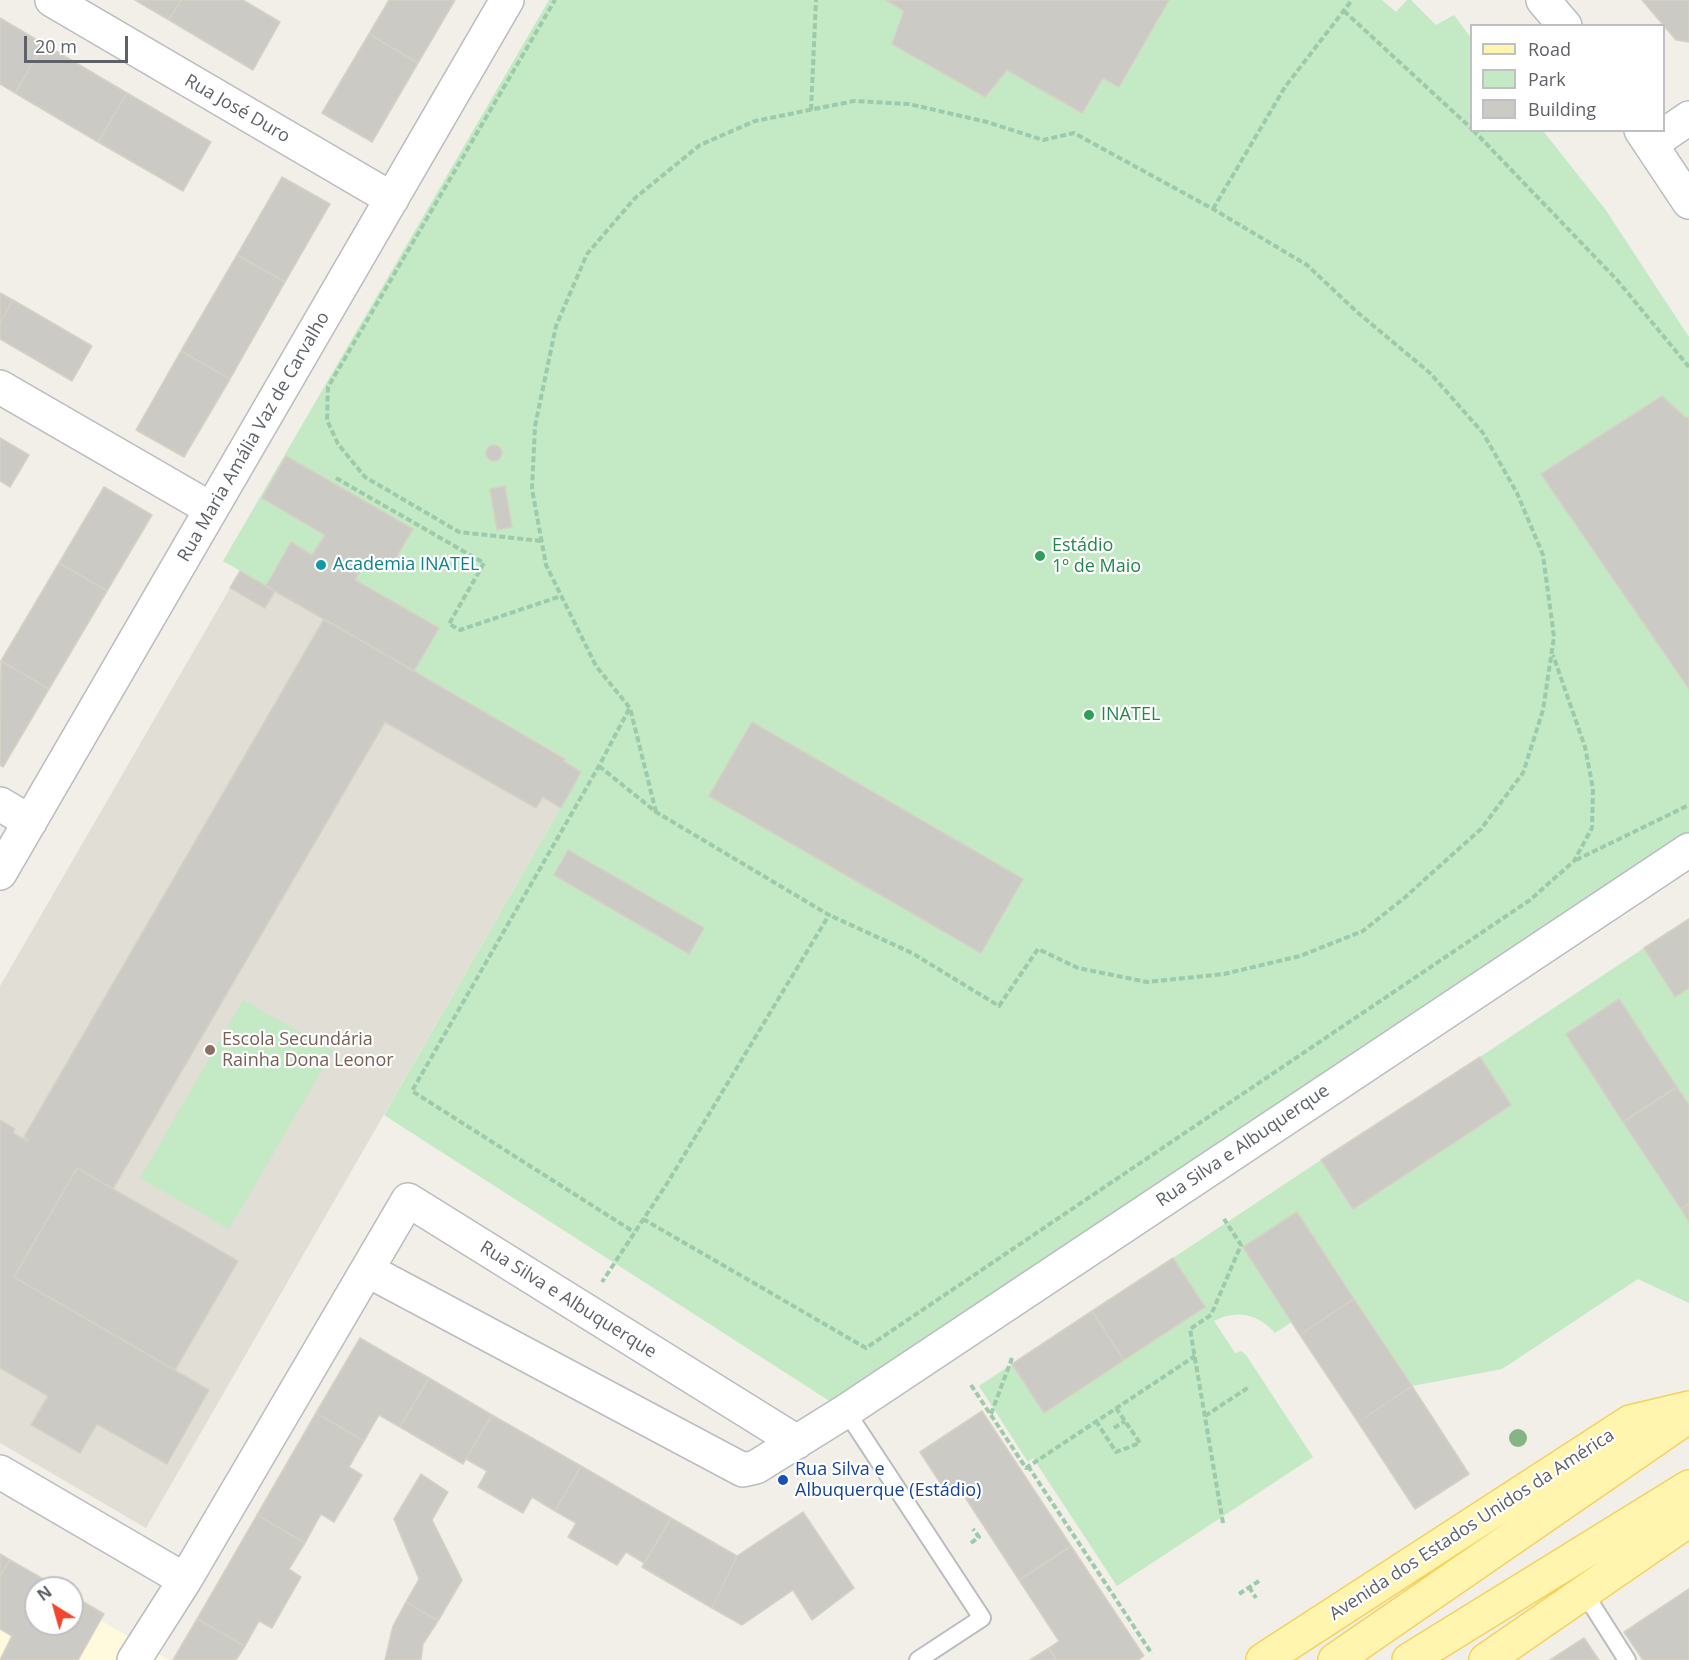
<!DOCTYPE html>
<html>
<head>
<meta charset="utf-8">
<style>
  body { margin:0 }
  #map { position:relative; width:1689px; height:1660px; overflow:hidden; background:#f1efe7; font-family:"Open Sans",sans-serif }
  canvas { display:block }
  .legend { position:absolute; left:1470px; top:24px; width:195px; height:108px; box-sizing:border-box; background:#fff; border:2px solid #bfc0c3; margin:0; padding:8px 10px; list-style:none; font-size:18px; color:#5e6268 }
  .legend li { display:flex; align-items:center; gap:12px; height:30px }
  .legend b { width:30px; border:2px solid #bfc0c3 }
  .north { position:absolute; left:24px; top:1576px; width:60px; height:60px; box-sizing:border-box; background:#fff; border:2px solid #bfc0c3; border-radius:50%; rotate:323deg; font-size:16px; font-weight:700; line-height:24px; text-align:center; color:#5e6268 }
  .north::after { content:''; display:block; margin:auto; width:21px; height:27px; background:#ef462e; clip-path:polygon(50% 0,100% 100%,50% 72%,0 100%) }
  .scale { position:absolute; left:24px; top:36px; width:104px; height:27px; box-sizing:border-box; border:3px solid #5e6268; border-top:0; padding-left:8px; font-size:18px; line-height:21px; white-space:nowrap; color:#5e6268; -webkit-text-stroke:4px #fff; paint-order:stroke }
</style>
</head>
<body>
<div id="map">
<canvas width="1689" height="1660"></canvas>
<ul class="legend">
<li><b style="height:8px;background:#fff5ae"></b>Road</li>
<li><b style="height:16px;background:#c3e9c5"></b>Park</li>
<li><b style="height:16px;background:#cccac4"></b>Building</li>
</ul>
<div class="north">N</div>
<div class="scale">20 m</div>
</div>
<script>
const g = document.querySelector('canvas').getContext('2d');
g.lineJoin = 'round';
function paint(path, color) { g.fillStyle = color; g.fill(path, 'evenodd'); }
function strokePath(path, color, width, dash) { g.strokeStyle = color; g.lineWidth = width; g.lineCap = dash ? 'butt' : 'round'; g.setLineDash(dash || []); g.stroke(path); }
function drawText(font, color, halo, rows, align = 'center') {
  g.font = font + ' "Open Sans",sans-serif'; g.lineWidth = 4.5; g.setLineDash([]); g.textBaseline = 'middle'; g.strokeStyle = halo; g.fillStyle = color; for (const [text, x, y, turn = 0] of rows) {
    g.save(); g.translate(x, y); g.rotate((+turn || 0) * Math.PI / 180); g.textAlign = isNaN(turn) ? turn : align; if (halo) g.strokeText(text, 0, 0); g.fillText(text, 0, 0); g.restore();
  }
}
const commercial = new Path2D(`
  M0 1562 36 1588V1624H72V1604L169 1660H0Z`);
const education = new Path2D(`
  M240 571 565 758 564 761 581 772 146 1528 0 1443V986Z`);
const green = new Path2D(`
  M549 0H1382L1396 12 1407 0H1411L1436 25 1454 15 1471 38 1472 130 1543 131 1605 209 1689 337V835L831 1402 384 1115 581 772 563 761 565 758 223 561Z
  M1644 948 1675 997 1689 988V1105L1619 999 1566 1034 1689 1222V1303L1638 1279 1502 1369 1412 1386 1297 1212 1243 1247 1292 1322 1275 1333C1258 1314 1237 1309 1214 1321L1235 1353 1241 1351 1246 1355 1313 1457 1117 1586 1033 1458 1028 1462 979 1386 1012 1364 1044 1412 1173 1258 1321 1160 1353 1209 1511 1105 1480 1057Z
  M243 1000 333 1051 229 1229 140 1178Z`);
const building = new Path2D(`
  M135 0H181L169 20Z
  M181 0H243L280 22 253 70 169 20Z
  M389 0H455L418 63 369 34Z
  M886 0H1169L1119 87 1103 78 1082 113 1007 70 985 97 892 44 904 11Z
  M1642 0H1689V42L1676 40Z
  M0 18 44 44 15 93 0 84Z
  M369 34 418 63 372 142 322 113Z
  M44 44 127 93 98 142 15 93Z
  M127 93 211 142 183 191 98 142Z
  M282 177 330 204 285 282 237 255Z
  M237 255 285 282 230 379 181 351Z
  M0 293 13 300 0 323Z
  M13 300 92 346 72 381 0 339V323Z
  M181 351 230 379 184 457 136 430Z
  M1662 396 1685 417 1689 418V689L1541 474Z
  M0 438 29 455 10 487 0 481Z
  M486 453a8 8 0 1 1 16 0a8 8 0 1 1-16 0Z
  M286 456 413 529 388 571 367 559 355 580 439 628 414 671 266 586 291 542 312 555 325 535 262 498Z
  M505 486 512 527 497 530 490 489Z
  M104 487 152 515 107 591 59 563Z
  M59 563 107 591 49 689 1 661Z
  M240 571 275 591 265 608 230 588Z
  M324 619 565 759 563 761 581 772 561 808 543 797 536 808 385 722 113 1189 77 1168 14 1277 209 1390 167 1464 97 1424 80 1453 31 1425 48 1396 0 1368V1120L15 1129 13 1133 27 1141 28 1140 24 1137Z
  M1 661 49 689 3 767 0 765Z
  M752 722 1023 879 981 953 709 796Z
  M568 850 704 928 689 954 554 875Z
  M1689 919V988L1675 997 1644 948Z
  M1619 999 1677 1087 1623 1122 1566 1034Z
  M1480 1057 1511 1105 1353 1209 1321 1160Z
  M1677 1087 1689 1105V1204L1681 1209 1623 1122Z
  M77 1168 238 1261 175 1370 14 1277Z
  M1689 1204V1222L1681 1209Z
  M1297 1212 1354 1299 1300 1335 1243 1247Z
  M1173 1258 1205 1307 1124 1360 1092 1311Z
  M1354 1299 1412 1386 1358 1422 1300 1335Z
  M1092 1311 1124 1360 1044 1413 1012 1364Z
  M360 1338 429 1378 400 1427 379 1415 364 1441 316 1413Z
  M429 1378 492 1415 463 1464 400 1427Z
  M1412 1386 1469 1474 1415 1509 1358 1422Z
  M982 1411 1071 1546 1019 1580 959 1488 948 1495 920 1452Z
  M316 1413 364 1441 349 1467 362 1475 334 1522 321 1514 305 1543 257 1515Z
  M492 1415 581 1466 555 1511 532 1497 523 1513 478 1487 487 1471 466 1459Z
  M581 1466 671 1518 644 1563 626 1552 617 1565 568 1537 576 1523 555 1511Z
  M421 1474 448 1492 432 1520 462 1580 438 1621 406 1602 419 1579 394 1519Z
  M803 1512 854 1588 812 1620 793 1590 742 1625 712 1608 737 1556Z
  M257 1515 305 1543 289 1569 301 1577 272 1628 259 1621 245 1646 197 1619Z
  M671 1518 737 1556 712 1608 642 1567Z
  M1071 1546 1144 1656 1138 1660H1056L1049 1648 1059 1641 1019 1580Z
  M0 1554 10 1560 0 1576Z
  M10 1560 59 1588H36V1624H72V1595L104 1614 78 1660H0L12 1636 0 1629V1576Z
  M1689 1589V1660H1643L1624 1632Z
  M406 1602 438 1621 423 1644 421 1660H385L393 1626Z
  M197 1619 245 1646 236 1660H173Z
  M1584 1638 1599 1660H1550Z
  M1049 1648 1056 1660H1030Z`);
const path = new Path2D(`
  M1344 11 1472 129
  M811 110 816 0
  M1473 130 1617 280 1689 367
  M1213 209 1285 87 1352 0
  M336 478 484 563 449 624 460 630 561 596
  M541 541 459 532 365 477 338 444 327 420 328 387 555 0
  M629 709 599 766 412 1091 634 1232
  M599 766 656 812 829 915 668 1182 602 1282
  M656 812 630 708 596 666 546 565 532 489 535 426 556 326 587 254 635 198 700 145 755 121 854 101 909 104 987 122 1043 140 1074 133 1213 209 1307 265 1357 312 1430 373 1483 433 1517 493 1543 555 1554 637 1543 710 1523 773 1481 829 1403 899 1363 931 1300 956 1224 974 1147 982 1078 968 1038 949 999 1006 912 953 829 915
  M1576 860 1689 805
  M643 1219 866 1348 1530 900 1574 861 1592 828 1593 789 1585 747 1553 655
  M971 1385 1026 1468 1195 1356
  M991 1414 1012 1358
  M1205 1416 1249 1387
  M1096 1421 1116 1452 1140 1443 1116 1408
  M1114 1428 1125 1421
  M1028 1466 1152 1654
  M1223 1523 1190 1329 1211 1315 1241 1245 1224 1219
  M971 1543 979 1537 973 1529
  M1249 1587 1256 1598
  M1239 1594 1259 1581`);
const service = new Path2D(`
  M846 1411 982 1618 918 1660
  M1585 1594 1627 1660`);
const minor = new Path2D(`
  M52 0 392 199
  M1651 144 1689 118
  M0 387 211 509
  M0 804 30 822
  M0 873 507 0
  M367 1270 743 1470 756 1467 846 1411 1689 850
  M0 1472 185 1580
  M134 1660 185 1580 408 1200 797 1442`);
const tertiary = new Path2D(`
  M1543 0 1565 26
  M1641 130 1689 202`);
const primary = new Path2D(`
  M1263 1660 1630 1422 1689 1408
  M1335 1660 1689 1416
  M1409 1660 1689 1487
  M1486 1660 1689 1520`);
const trees = [
  [1518,1438]
];
const markers = [
  [1040,556,6,"#2e9e5b"],
  [321,565,6,"#0f9aa8"],
  [1089,715,6,"#2e9e5b"],
  [210,1050,6,"#8d6e63"],
  [783,1480,6,"#1a4fb4"]
];
const streetNames = [
  ["Rua José Duro",237,109,30],
  ["Rua Maria Amália Vaz de Carvalho",254,437,-60],
  ["Rua Silva e Albuquerque",1243,1146,-34],
  ["Rua Silva e Albuquerque",568,1300,32],
  ["Avenida dos Estados Unidos da América",1472,1525,-33]
];
const leisureNames = [
  ["Estádio",1052,546],
  ["1º de Maio",1052,567],
  ["INATEL",1101,715]
];
const cultureNames = [
  ["Academia INATEL",333,565]
];
const educationNames = [
  ["Escola Secundária",222,1040],
  ["Rainha Dona Leonor",222,1061]
];
const transitNames = [
  ["Rua Silva e",795,1470],
  ["Albuquerque (Estádio)",795,1491]
];
paint(commercial, '#fff9de');
paint(education, '#e1ded5');
paint(green, '#c3e9c5');
paint(building, '#cccac4');
strokePath(building, '#d6d1c5', 1.5);
strokePath(service, '#b9bcc1', 20);
strokePath(minor, '#b9bcc1', 36);
strokePath(tertiary, '#b9bcc1', 36);
strokePath(primary, '#f6d15b', 36);
strokePath(path, '#9ccaab', 4, [6, 3]);
strokePath(service, '#fff', 16);
strokePath(minor, '#fff', 33);
strokePath(tertiary, '#fff', 33);
strokePath(primary, '#fff5ae', 33);
g.fillStyle = '#87b487';
for (const [x, y] of trees) { g.beginPath(); g.arc(x, y, 9, 0, 2 * Math.PI); g.fill(); }
for (const [x, y, r, color] of markers) { const dot = new Path2D(); dot.arc(x, y, r, 0, 2 * Math.PI); g.fillStyle = color; g.fill(dot); strokePath(dot, '#fff', 2); }
drawText('18px', '#5e6268', '#fff', streetNames);
drawText('18px', '#27864d', '#fff', leisureNames, 'left');
drawText('18px', '#0d838f', '#fff', cultureNames, 'left');
drawText('18px', '#785e54', '#fff', educationNames, 'left');
drawText('18px', '#164399', '#fff', transitNames, 'left');
</script>
</body>
</html>
